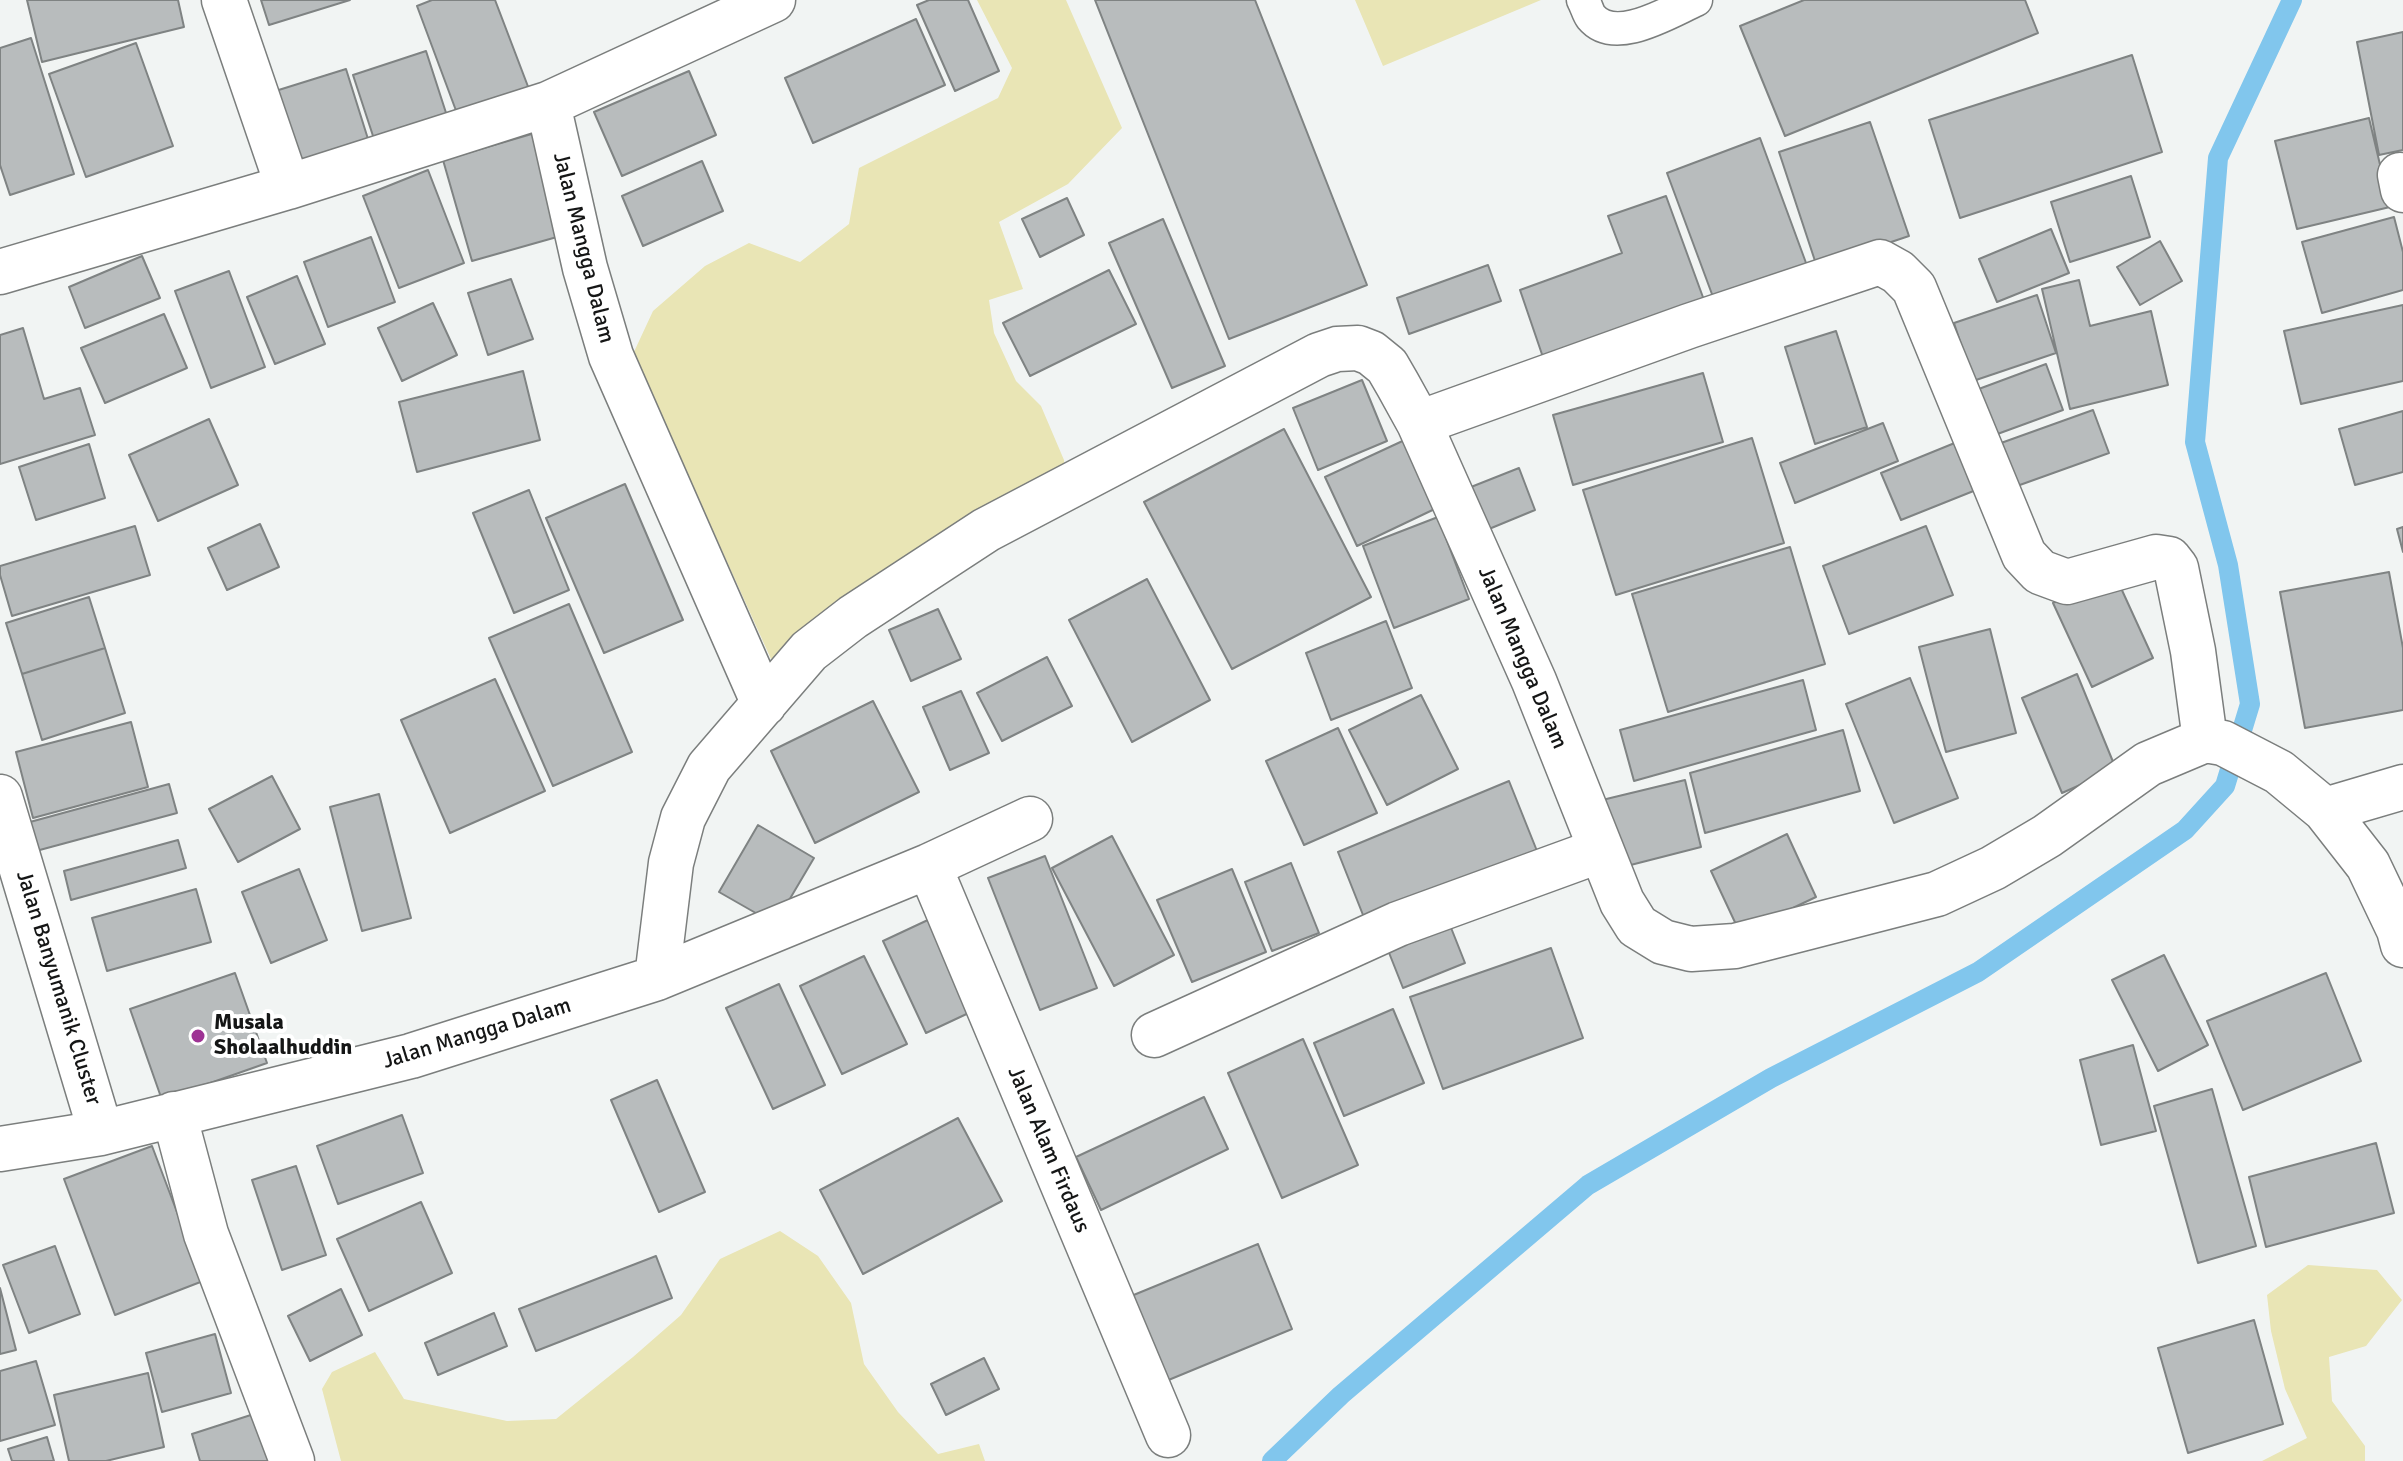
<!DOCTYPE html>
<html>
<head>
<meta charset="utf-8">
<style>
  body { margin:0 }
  canvas { display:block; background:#f1f4f3 }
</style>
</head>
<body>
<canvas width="2403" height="1461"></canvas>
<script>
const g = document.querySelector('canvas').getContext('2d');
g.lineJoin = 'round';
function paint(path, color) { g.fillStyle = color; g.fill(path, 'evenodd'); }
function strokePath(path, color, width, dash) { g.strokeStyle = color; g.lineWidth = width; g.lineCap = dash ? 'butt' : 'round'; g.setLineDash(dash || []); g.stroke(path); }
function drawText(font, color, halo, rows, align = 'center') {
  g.font = font + ' Signika,sans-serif'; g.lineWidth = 8; g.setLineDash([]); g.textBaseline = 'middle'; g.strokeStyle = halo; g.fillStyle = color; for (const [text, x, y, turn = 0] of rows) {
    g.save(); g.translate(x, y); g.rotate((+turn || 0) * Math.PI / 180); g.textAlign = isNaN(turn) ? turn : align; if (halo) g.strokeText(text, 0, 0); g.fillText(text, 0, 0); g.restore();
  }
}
const green = new Path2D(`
  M977 0H1066L1122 128 1068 184 999 222 1023 289 989 300 994 333 1016 381 1041 406 1064 460 1065 478 876 585 771 659 633 354 653 311 705 266 749 243 800 262 849 224 859 168 998 98 1012 68Z
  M1355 0H1541L1383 66Z
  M780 1231 818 1256 851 1303 864 1364 898 1412 938 1454 979 1444 985 1461H341L322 1389 332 1372 375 1352 404 1399 507 1421 556 1419 633 1357 681 1315 720 1259Z
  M2308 1265 2377 1270 2402 1300 2366 1346 2329 1357 2332 1401 2365 1446V1461H2262L2307 1438 2285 1389 2271 1331 2267 1295Z`);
const stream = new Path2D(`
  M1272 1461 1341 1395 1588 1185 1771 1078 1978 972 2185 830 2225 786 2250 704 2228 565 2195 442 2218 158 2292 0`);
const building = new Path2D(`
  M27 0H178L184 27 42 62Z
  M261 0H350L269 25Z
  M432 0H495L532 97 461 124 417 6Z
  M929 0H968L999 71 955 91 917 5Z
  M1095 0H1255L1367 285 1229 339Z
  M1804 0H2025L2038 33 1785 136 1740 26Z
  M916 19 945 85 813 143 785 78Z
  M2403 32V150L2379 155 2357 42Z
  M31 38 74 174 10 195 0 165V48Z
  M136 43 173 146 86 177 49 74Z
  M426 51 448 119 375 142 353 75Z
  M2132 55 2162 152 1960 218 1929 120Z
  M346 69 368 139 291 164 269 93Z
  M689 71 716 135 622 176 594 112Z
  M2369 118 2390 207 2297 229 2275 141Z
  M1870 122 1909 236 1817 267 1779 152Z
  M535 133 564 235 472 261 443 160Z
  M1760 138 1809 271 1716 305 1667 173Z
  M702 161 723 211 643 246 622 196Z
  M428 170 464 263 399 288 363 196Z
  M2131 176 2150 237 2070 262 2051 202Z
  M1666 196 1708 311 1547 369 1520 290 1622 253 1608 216Z
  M1067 198 1084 235 1040 257 1022 219Z
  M2394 217 2403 252V290L2322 313 2302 242Z
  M1163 219 1225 366 1172 388 1109 243Z
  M2051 229 2069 273 1997 302 1979 259Z
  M371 237 395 302 328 327 304 262Z
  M2160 241 2182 281 2140 305 2117 267Z
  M142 256 160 298 85 328 69 287Z
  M1488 265 1501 301 1409 334 1397 298Z
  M1109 270 1136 324 1030 376 1003 323Z
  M229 271 265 367 211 388 175 291Z
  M297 276 325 344 275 364 247 297Z
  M511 279 533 339 488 355 468 293Z
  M2079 280 2090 326 2151 311 2168 385 2070 409 2042 289Z
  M2037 295 2056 353 1973 381 1954 323Z
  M433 303 457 355 402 381 378 328Z
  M2403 305V381L2301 404 2284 331Z
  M164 314 187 368 105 403 81 348Z
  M23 328 44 399 80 388 95 435 0 464V335Z
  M1836 331 1867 427 1815 444 1785 347Z
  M2046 364 2063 410 1992 436 1976 390Z
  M523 371 540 440 417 472 399 402Z
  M1703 373 1723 442 1573 485 1553 415Z
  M1362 380 1387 441 1318 470 1293 408Z
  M2093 410 2109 453 2017 486 2001 443Z
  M2403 411V472L2355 485 2339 429Z
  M209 419 238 485 158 521 129 455Z
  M1883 423 1898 461 1795 503 1780 463Z
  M1284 429 1371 597 1232 669 1144 502Z
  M1409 438 1441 506 1357 546 1325 477Z
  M1752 438 1784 543 1616 595 1583 490Z
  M1962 440 1981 488 1901 520 1881 473Z
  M89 444 105 498 36 520 19 467Z
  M1519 468 1535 510 1489 529 1471 487Z
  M625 484 683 620 604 653 546 518Z
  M529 490 569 590 514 613 473 513Z
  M1438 517 1469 599 1394 628 1363 546Z
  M260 524 279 567 227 590 208 548Z
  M135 526 150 575 12 616 0 575V566Z
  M1926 526 1953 595 1849 634 1823 566Z
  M2403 527V552L2397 529Z
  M1790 547 1825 664 1668 712 1632 594Z
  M2389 572 2403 648V710L2305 728 2280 592Z
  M2115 575 2153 658 2092 687 2053 603Z
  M1147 579 1210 700 1132 742 1069 620Z
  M89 597 105 648 22 674 6 623Z
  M569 604 632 752 553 786 489 638Z
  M938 609 961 659 911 681 889 630Z
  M1386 621 1412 688 1331 720 1306 653Z
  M1990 629 2016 733 1946 752 1919 647Z
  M105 648 125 713 42 740 22 674Z
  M1047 657 1072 706 1002 741 977 693Z
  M2077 674 2116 769 2062 793 2022 698Z
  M1910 678 1958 798 1894 823 1846 704Z
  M495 679 545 791 450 833 401 720Z
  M1803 680 1816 730 1634 781 1620 730Z
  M961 691 989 753 950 770 923 707Z
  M1421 695 1458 769 1387 805 1349 730Z
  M873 701 919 792 815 843 771 751Z
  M131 722 148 787 33 818 16 752Z
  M1338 728 1377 813 1304 845 1266 761Z
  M1843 730 1860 791 1705 833 1690 773Z
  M272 776 300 829 238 862 209 809Z
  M1685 780 1701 847 1615 869 1598 801Z
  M1509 781 1537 851 1365 920 1338 852Z
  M169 784 177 813 36 851 30 822Z
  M379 794 411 918 362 931 330 807Z
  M758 825 814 858 775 924 719 892Z
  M1787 834 1816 897 1740 933 1711 871Z
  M1112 836 1174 955 1114 986 1052 868Z
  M178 840 186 868 71 900 64 871Z
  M1045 856 1097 988 1040 1010 988 878Z
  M1291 863 1319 933 1272 951 1245 882Z
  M299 869 327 940 271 963 242 892Z
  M1232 869 1266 952 1192 982 1157 900Z
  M196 889 211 942 107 971 92 918Z
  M1440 900 1465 963 1403 988 1378 925Z
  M930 919 973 1011 926 1033 883 941Z
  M1551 948 1583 1038 1443 1089 1410 997Z
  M2164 955 2208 1045 2158 1071 2112 980Z
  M864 956 907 1044 842 1074 800 986Z
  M235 973 267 1063 162 1100 130 1009Z
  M2326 973 2361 1061 2243 1110 2207 1021Z
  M779 984 825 1085 773 1109 726 1008Z
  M1393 1009 1424 1083 1344 1116 1314 1043Z
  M1303 1039 1358 1165 1282 1198 1228 1073Z
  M2133 1045 2156 1131 2101 1145 2080 1060Z
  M657 1080 705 1192 659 1212 611 1100Z
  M2212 1089 2256 1246 2198 1263 2154 1106Z
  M1204 1097 1228 1149 1101 1210 1076 1157Z
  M402 1115 423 1173 338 1204 317 1146Z
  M958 1118 1002 1201 863 1274 820 1190Z
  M2376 1143 2394 1213 2266 1247 2249 1177Z
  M152 1146 203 1281 115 1315 64 1179Z
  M296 1166 326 1255 282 1270 252 1180Z
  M421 1202 452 1273 369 1311 337 1239Z
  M1258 1244 1292 1329 1154 1386 1119 1301Z
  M55 1246 80 1314 29 1333 3 1265Z
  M656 1256 672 1298 536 1351 519 1309Z
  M0 1288 16 1350 0 1354Z
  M341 1289 362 1335 310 1361 288 1316Z
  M494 1313 507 1346 438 1375 425 1343Z
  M2254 1320 2283 1424 2188 1453 2158 1348Z
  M215 1334 231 1393 162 1412 146 1353Z
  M984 1358 999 1389 946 1415 931 1384Z
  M36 1361 55 1425 0 1441V1371Z
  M148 1373 164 1447 106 1461H69L54 1395Z
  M257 1413 272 1461H200L192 1434Z
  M47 1437 54 1461H12L8 1449Z`);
const service = new Path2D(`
  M1583 0C1586 5 1588 13 1591 17 1615 46 1669 12 1696 0`);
const minor = new Path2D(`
  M224 0 288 187 548 104
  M2400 175 2403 190
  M0 272 288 187
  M1419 423 1689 326 1880 262 1898 272 1914 288 2024 555 2040 572 2067 582 2156 557 2169 559 2176 568 2193 651 2205 740
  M764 704 611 356 585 268 548 104 773 0
  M0 797 101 1133
  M2325 810 2403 787
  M929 866 1168 1435
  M657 978 671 863 683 818 709 767 809 651 853 617 986 530 1319 355 1337 349 1358 348 1371 353 1387 366 1398 385 1419 423 1534 681 1622 902 1637 926 1663 942 1691 949 1735 946 1937 894 1993 868 2047 836 2148 764 2205 740 2223 743 2279 772 2325 810 2368 865 2399 930 2403 945
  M1154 1035 1398 924 1601 850
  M174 1114 206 1234 292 1461
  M0 1149 101 1133 411 1056 657 978 929 866 1030 819`);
const markers = [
  [198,1036,8,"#9e3394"]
];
const streetNames = [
  ["Jalan Mangga Dalam",583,248,76],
  ["Jalan Mangga Dalam",1522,658,67],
  ["Jalan Banyumanik Cluster",58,988,73],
  ["Jalan Mangga Dalam",477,1034,-17],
  ["Jalan Alam Firdaus",1048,1150,67]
];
const poiNames = [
  ["Musala",214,1023],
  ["Sholaalhuddin",214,1048]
];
paint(green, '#e9e5b5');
strokePath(stream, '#81c6ed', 20);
paint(building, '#b8bcbd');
strokePath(building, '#7f8383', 2);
strokePath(service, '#7b7e7d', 35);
strokePath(minor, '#7b7e7d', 47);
strokePath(service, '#fff', 32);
strokePath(minor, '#fff', 44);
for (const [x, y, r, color] of markers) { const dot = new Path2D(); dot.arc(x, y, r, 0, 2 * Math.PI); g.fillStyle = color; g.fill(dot); strokePath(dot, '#fff', 3); }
drawText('22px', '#151616', '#fff', streetNames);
drawText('bold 22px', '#151616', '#fff', poiNames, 'left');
</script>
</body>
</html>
